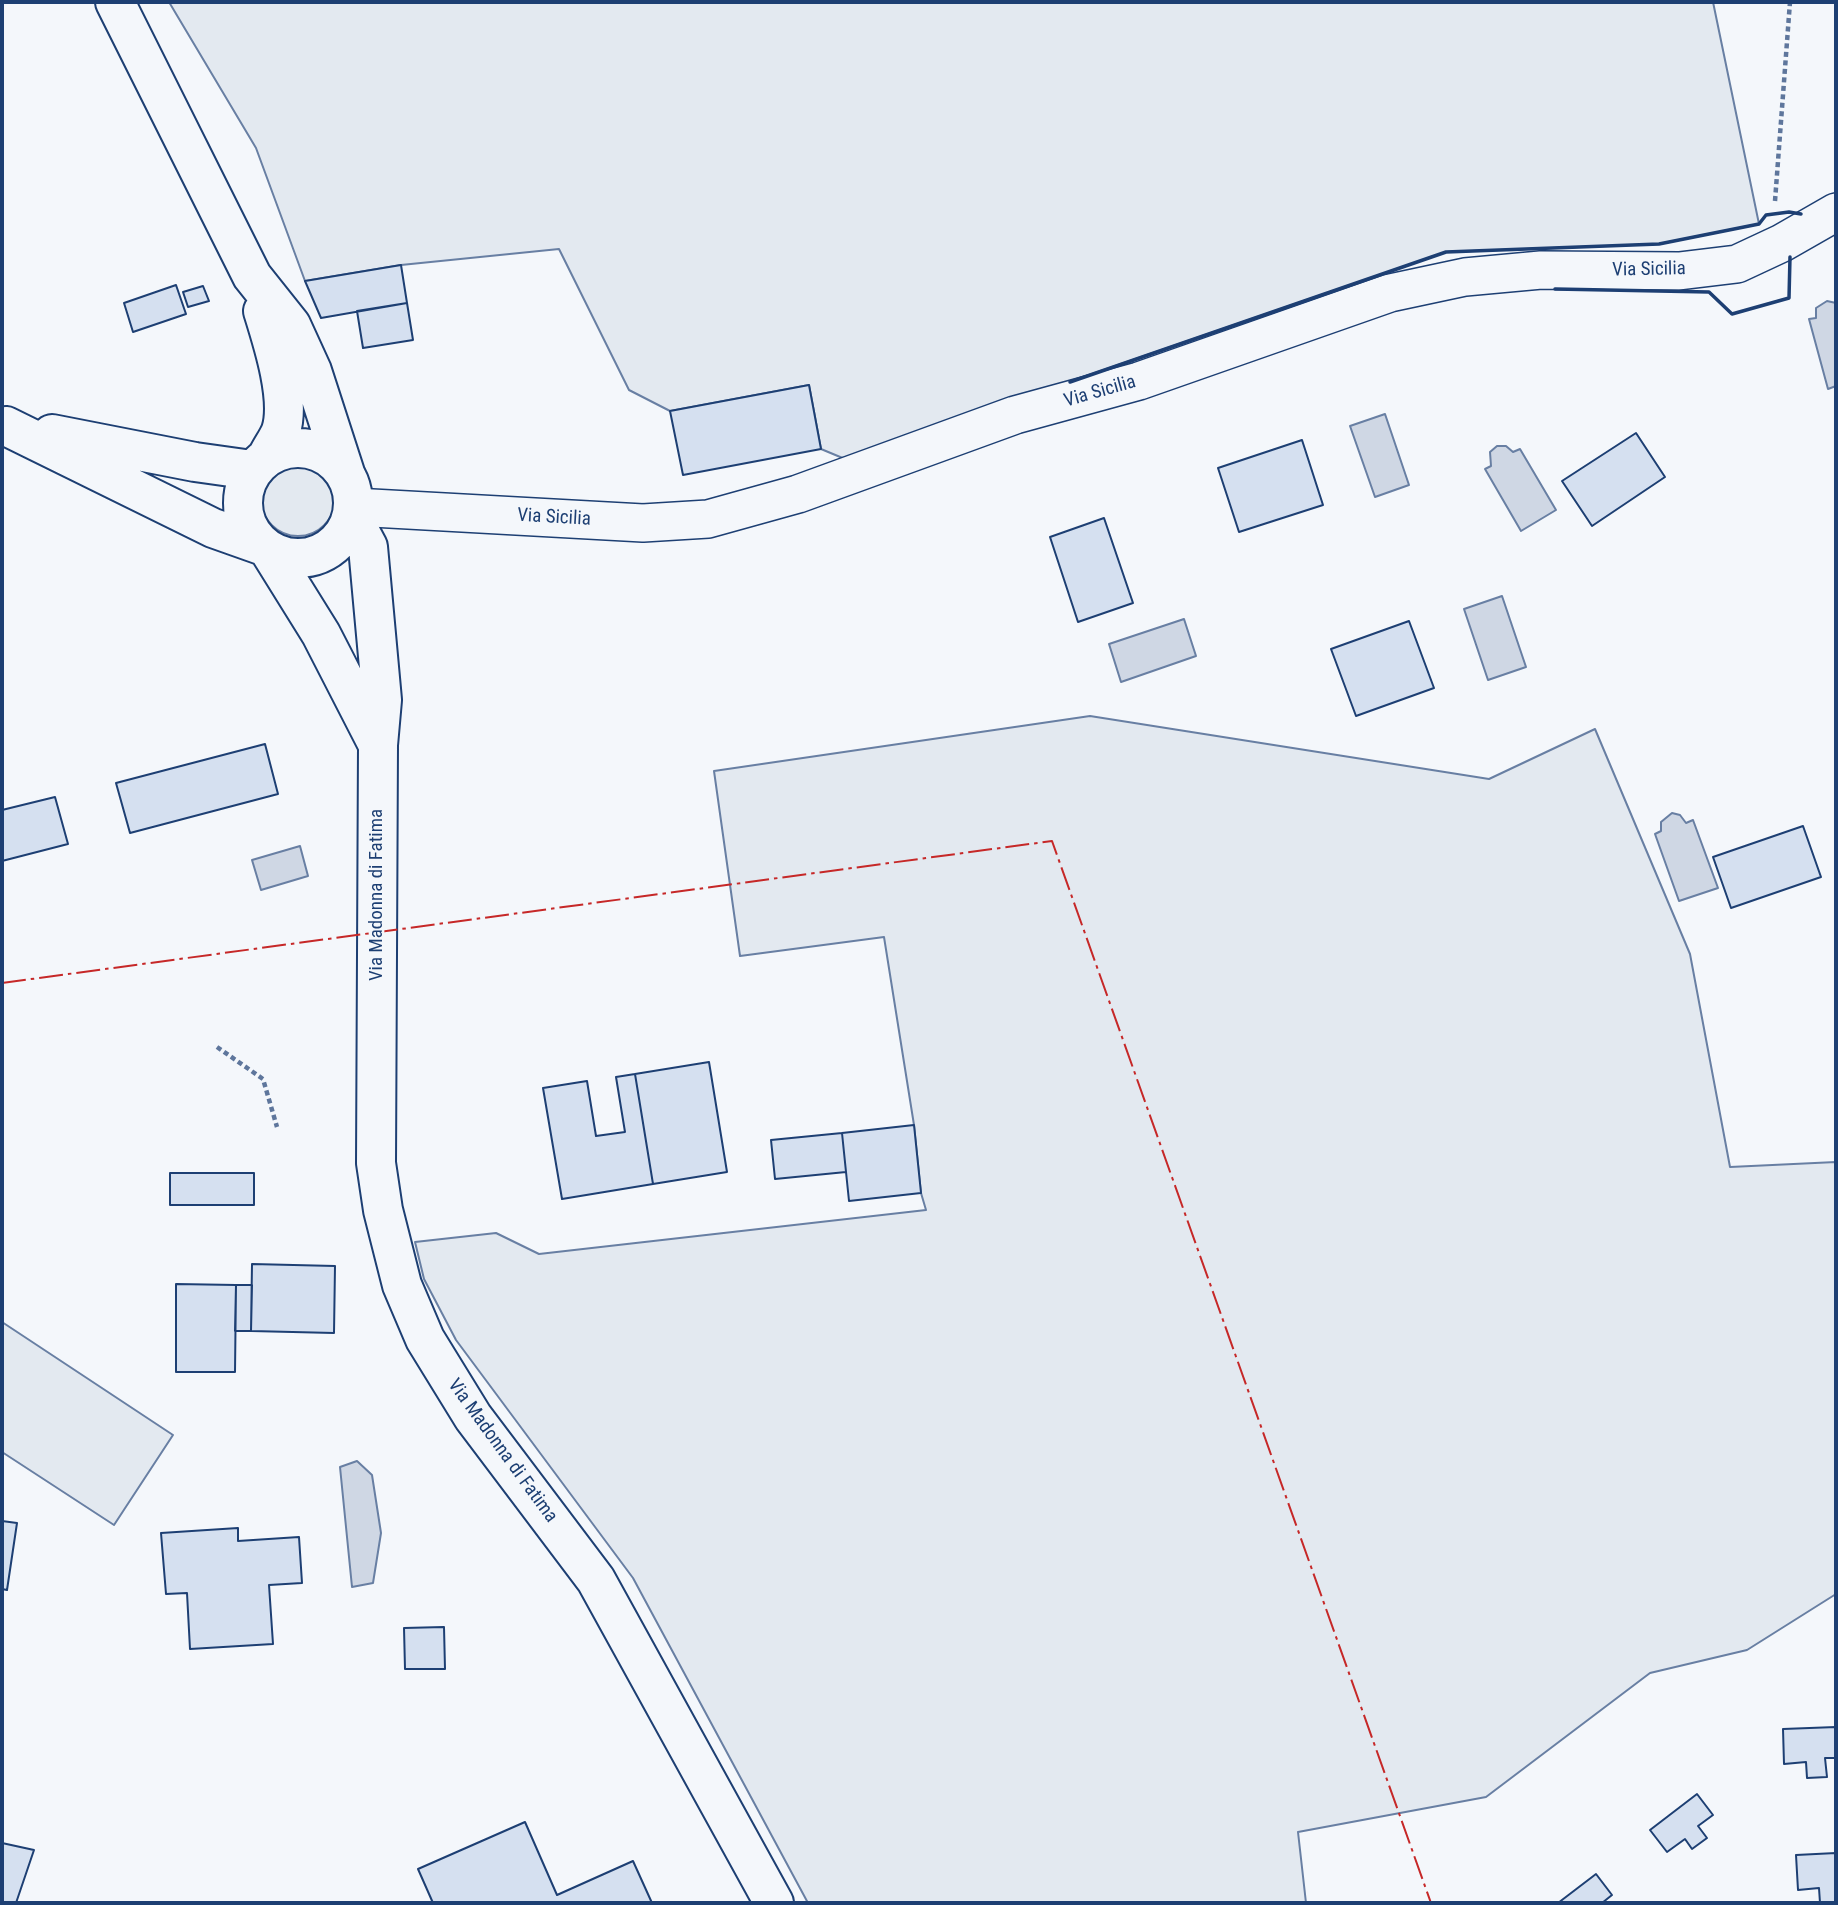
<!DOCTYPE html>
<html>
<head>
<meta charset="utf-8">
<style>
  body { margin:0 }
  #map { position:relative; width:1838px; height:1905px; overflow:hidden; background:#f4f7fb; font-family:"Roboto Condensed",sans-serif }
  canvas { display:block }
  .frame { position:absolute; inset:0; border:4px solid #1d3f73; pointer-events:none }
</style>
</head>
<body>
<div id="map">
<canvas width="1838" height="1905"></canvas>
<div class="frame"></div>
</div>
<script>
const g = document.querySelector('canvas').getContext('2d');
g.lineJoin = 'round';
function paint(path, color) { g.fillStyle = color; g.fill(path, 'evenodd'); }
function strokePath(path, color, width, dash) { g.strokeStyle = color; g.lineWidth = width; g.lineCap = dash ? 'butt' : 'round'; g.setLineDash(dash || []); g.stroke(path); }
function drawText(font, color, halo, rows, align = 'center') {
  g.font = font + ' "Roboto Condensed",sans-serif'; g.lineWidth = 5; g.setLineDash([]); g.textBaseline = 'middle'; g.strokeStyle = halo; g.fillStyle = color; for (const [text, x, y, turn = 0] of rows) {
    g.save(); g.translate(x, y); g.rotate((+turn || 0) * Math.PI / 180); g.textAlign = isNaN(turn) ? turn : align; if (halo) g.strokeText(text, 0, 0); g.fillText(text, 0, 0); g.restore();
  }
}
const green = new Path2D(`
  M169 2H1713L1759 224 1659 244 1446 252 845 459 821 449 809 385 670 411 629 390 559 249 401 265 305 281 256 148Z
  M261 499a37 37 0 1 1 74 0a37 37 0 1 1-74 0Z
  M1090 716 1489 779 1595 729 1690 954 1730 1167 1836 1162V1594L1747 1650 1650 1673 1486 1797 1298 1832 1306 1903H808L633 1578 456 1340 424 1279 415 1242 496 1233 539 1254 926 1210 921 1193 914 1125 884 937 740 956 714 771Z
  M2 1322 173 1435 114 1525 2 1452Z`);
const water = new Path2D(`
  M1827 301 1836 303V386L1828 389 1809 319 1816 318V308Z
  M1385 414 1409 485 1375 497 1350 426Z
  M1497 446H1506L1513 452 1520 449 1556 510 1521 531 1485 469 1491 466 1490 452Z
  M1502 596 1526 667 1488 680 1464 609Z
  M1184 619 1196 656 1121 682 1109 644Z
  M1672 813 1680 815 1686 823 1693 820 1718 888 1679 901 1655 834 1661 831V822Z
  M300 846 308 876 261 890 252 860Z
  M357 1461 372 1475 381 1533 373 1583 352 1587 340 1467Z`);
const building = new Path2D(`
  M401 265 407 303 321 318 305 281Z
  M176 285 186 314 133 332 124 303Z
  M203 286 209 301 188 307 183 292Z
  M407 303 413 340 363 348 357 311Z
  M809 385 821 449 683 475 670 411Z
  M1636 433 1665 477 1592 526 1562 481Z
  M1302 440 1323 505 1239 532 1218 468Z
  M1104 518 1133 603 1078 622 1050 537Z
  M1409 621 1434 688 1356 716 1331 649Z
  M265 744 278 794 130 833 116 783Z
  M55 797 68 844 2 861V810Z
  M1803 826 1821 877 1731 908 1713 857Z
  M709 1062 727 1172 653 1184 635 1074Z
  M635 1074 653 1184 562 1199 543 1088 587 1081 596 1136 625 1132 616 1077Z
  M914 1125 921 1193 849 1201 842 1133Z
  M842 1133 846 1172 775 1179 771 1140Z
  M170 1173H254V1205H170Z
  M252 1264 335 1266 334 1333 251 1331Z
  M176 1284 236 1285 235 1372H176Z
  M236 1285H252L251 1331H235Z
  M2 1521 17 1523 7 1590 2 1589Z
  M238 1528V1541L299 1537 302 1583 269 1585 273 1644 190 1649 187 1593 166 1594 161 1533Z
  M444 1627 445 1669H405L404 1628Z
  M1836 1727V1758H1825L1827 1777 1807 1778 1806 1762 1784 1764 1783 1729Z
  M1697 1794 1713 1815 1698 1826 1707 1838 1692 1849 1685 1839 1667 1852 1650 1830Z
  M525 1822 557 1895 633 1861 652 1903H433L418 1869Z
  M2 1843 34 1850 16 1903H2Z
  M1836 1853V1903H1820L1819 1888 1798 1890 1796 1855Z
  M1596 1874 1612 1895 1602 1903H1558Z`);
const path = new Path2D(`
  M1775 201 1790 2
  M217 1047 263 1079 277 1127`);
const minor = new Path2D(`
  M354 507 643 523 708 519 798 494 1015 415 1139 381 1390 293 1465 277 1541 270 1679 271 1737 264 1782 243 1836 212`);
const secondary = new Path2D(`
  M115 2 252 276 291 325 312 371 345 473
  M263 311C273 343 291 399 281 431 278 439 272 447 268 455
  M6 426 213 528 261 545
  M52 434 195 462 252 470
  M243 503a55 55 0 1 1 110 0a55 55 0 1 1-110 0Z
  M352 517 368 547 382 700 378 745 376 1163 383 1210 402 1285 425 1339 473 1417 596 1580 774 1903
  M270 552 321 634 378 745`);
const wall = new Path2D(`
  M1555 289 1709 292 1732 314 1789 298 1790 257
  M1070 382 1446 252 1659 244 1759 224 1766 215 1789 212 1801 214`);
const power = new Path2D(`
  M2 983 1052 841 1431 1903`);
const streetNames = [
  ["Via Sicilia",1649,270,-1],
  ["Via Sicilia",1100,392,-16],
  ["Via Sicilia",554,518,3],
  ["Via Madonna di Fatima",377,895,-90],
  ["Via Madonna di Fatima",502,1451,54]
];
paint(green, '#e3e9f0');
strokePath(green, '#687fa3', 2);
paint(water, '#cfd7e4');
strokePath(water, '#687fa3', 2);
paint(building, '#d5e0f0');
strokePath(building, '#1d3f73', 2);
strokePath(minor, '#1d3f73', 40);
strokePath(secondary, '#1d3f73', 42);
strokePath(path, '#5e769c', 4.5, [5, 3.5]);
strokePath(minor, '#f4f7fb', 37);
strokePath(secondary, '#f4f7fb', 38);
strokePath(wall, '#1d3f73', 3.5);
strokePath(power, '#c62828', 2, [24, 5, 3.5, 5]);
drawText('19px', '#1d3f73', '#f4f7fb', streetNames);
</script>
</body>
</html>
